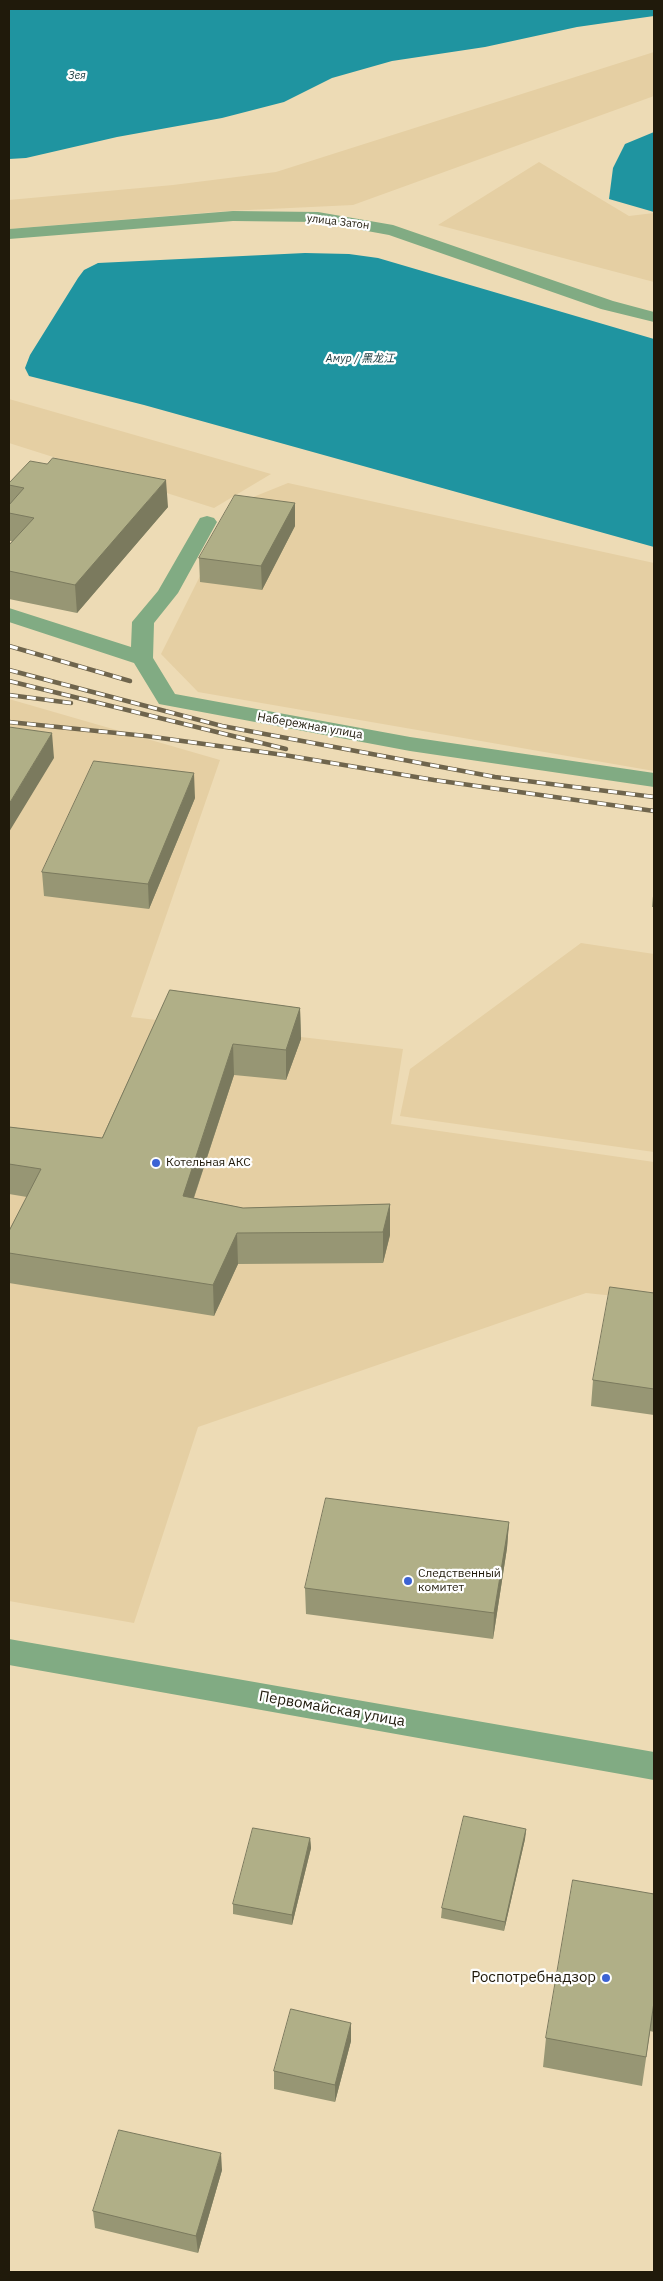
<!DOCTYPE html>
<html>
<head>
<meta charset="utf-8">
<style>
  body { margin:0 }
  #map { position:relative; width:663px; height:2281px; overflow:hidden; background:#eddbb5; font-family:"IBM Plex Sans",sans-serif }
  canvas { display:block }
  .frame { position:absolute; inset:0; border:10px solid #201a0b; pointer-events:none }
</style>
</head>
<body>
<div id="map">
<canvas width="663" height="2281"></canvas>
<div class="frame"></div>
</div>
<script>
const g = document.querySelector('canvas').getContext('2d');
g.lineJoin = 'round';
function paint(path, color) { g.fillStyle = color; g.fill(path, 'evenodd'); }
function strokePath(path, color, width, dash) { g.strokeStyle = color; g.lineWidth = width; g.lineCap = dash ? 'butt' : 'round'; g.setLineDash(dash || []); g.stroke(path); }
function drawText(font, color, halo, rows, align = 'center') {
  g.font = font + ' "IBM Plex Sans","Noto Sans SC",sans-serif'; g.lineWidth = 4.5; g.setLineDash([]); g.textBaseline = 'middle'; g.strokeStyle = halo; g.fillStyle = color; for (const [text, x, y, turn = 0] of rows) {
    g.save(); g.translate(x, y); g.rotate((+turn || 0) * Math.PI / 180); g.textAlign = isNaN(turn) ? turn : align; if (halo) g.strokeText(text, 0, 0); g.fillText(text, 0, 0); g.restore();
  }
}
const built = new Path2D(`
  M654 52V96L353 205 227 211 9 229V200L173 185 276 172Z
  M539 162 629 216 654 213V282L438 225Z
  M9 399 271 474 214 508 9 443Z
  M288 483 654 563V771L198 692 161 654 236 504Z
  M9 699 220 760 131 1017 403 1049 391 1124 654 1162V1300L586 1293 198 1427 134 1623 9 1601Z
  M581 943 654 954V1152L400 1116 410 1069Z`);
const water = new Path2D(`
  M9 9H654V16L577 27 485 47 392 61 332 78 284 102 222 118 117 137 26 158 9 159Z
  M654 132V212L609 199 613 168 625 144Z
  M305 253 349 254 378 258 654 339V547L144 405 29 376 25 368 30 355 78 278 84 270 98 263Z`);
const minor = new Path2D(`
  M233 211 318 212 393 225 613 301 654 312V322L601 309 389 235 318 222 233 221 9 239V229Z
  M207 516 214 518 217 522 178 593 154 623 153 658 175 694 410 737 654 773V787L410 751 159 704 134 663 9 622V608L131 647 132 622 158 591 200 518Z`);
const tertiary = new Path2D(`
  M9 1639 654 1752V1780L9 1665Z`);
const rail = new Path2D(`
  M9 646 130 681
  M9 670 222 726 495 777 654 797
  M9 681 286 749
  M9 695 71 703
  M9 722 146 736 284 755 434 780 654 811`);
const wall = new Path2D(`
  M9 483 168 507 77 613 9 599V545L12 541H9Z
  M295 503V526L262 590 200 582 199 558Z
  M195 798 149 909 44 896 42 872Z
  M654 885V907H652Z
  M170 990 300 1008 301 1039 286 1080 234 1075 194 1198 243 1208 390 1204V1235L383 1263 238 1264 214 1316 9 1283V1231L27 1197 9 1194V1127L102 1138Z
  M654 1293V1415L591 1406 593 1380Z
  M509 1522 507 1548 493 1639 306 1614 305 1588Z
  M526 1829 525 1839 504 1931 441 1918 442 1908Z
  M310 1838 311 1848 292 1925 233 1914V1904Z
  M654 1894V2032L650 2031 642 2086 543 2067 546 2038Z
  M351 2023V2041L335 2102 274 2089V2071Z
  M222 2170 198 2253 95 2228 93 2211Z`);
const shadedWall = new Path2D(`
  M166 480 168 507 77 613 75 585Z
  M295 503V526L262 590 261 566Z
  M52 733 54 758 9 832V804Z
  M194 773 195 798 149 909 148 884Z
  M300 1008 301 1039 286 1080V1050Z
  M233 1044 234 1075 184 1227 183 1196Z
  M390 1204V1235L383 1263V1232Z
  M237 1233 238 1264 214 1316 213 1285Z
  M509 1522 507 1548 493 1639 494 1613Z
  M526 1829 525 1839 504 1931 505 1922Z
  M310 1838 311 1848 292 1925V1915Z
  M351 2023V2041L335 2102V2085Z
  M221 2153 222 2170 198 2253 196 2236Z`);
const building = new Path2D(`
  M53 458 166 480 75 585 9 571V545L34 518 9 513V505L24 488 9 485V483L30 461 47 464Z
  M235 495 295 503 261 566 199 558Z
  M9 727 52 733 9 804Z
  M94 761 194 773 148 884 42 872Z
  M170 990 300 1008 286 1050 233 1044 183 1196 243 1208 390 1204 383 1232 237 1233 213 1285 9 1253V1231L41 1169 9 1164V1127L102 1138Z
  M610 1287 654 1293V1389L593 1380Z
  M326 1498 509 1522 494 1613 305 1588Z
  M464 1816 526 1829 505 1922 442 1908Z
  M253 1828 310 1838 292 1915 233 1904Z
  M573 1880 654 1894V2002L646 2057 546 2038Z
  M291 2009 351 2023 335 2085 274 2071Z
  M119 2130 221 2153 196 2236 93 2211Z`);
const markers = [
  [156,1163,5,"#3c63d4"],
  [408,1581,5,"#3c63d4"],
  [606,1978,5,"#3c63d4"]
];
const farWaternames = [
  ["Зея",77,76],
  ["Амур / 黑龙江",360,359]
];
const farStreetnames = [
  ["улица Затон",338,222,7]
];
const streetNames = [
  ["Набережная улица",310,726,10]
];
const poiNames = [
  ["Котельная АКС",166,1163],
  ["Следственный",418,1574],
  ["комитет",418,1588]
];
const nearStreetnames = [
  ["Первомайская улица",332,1709,10]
];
const nearPoinames = [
  ["Роспотребнадзор",596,1978]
];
paint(built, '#e5cfa3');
paint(water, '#1f94a0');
paint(minor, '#81ab83');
paint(tertiary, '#81ab83');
strokePath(rail, '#6f654d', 4.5);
strokePath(rail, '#fefefe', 3, [9]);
paint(wall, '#979674');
paint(shadedWall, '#7b7a5e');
paint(building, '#b0af87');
strokePath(building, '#7b7a5e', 1);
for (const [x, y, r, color] of markers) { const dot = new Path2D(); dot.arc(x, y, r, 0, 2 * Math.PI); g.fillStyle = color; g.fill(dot); strokePath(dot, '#fefefe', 2); }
drawText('italic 11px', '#18393d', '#fefefe', farWaternames);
drawText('11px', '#201a0b', '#fefefe', farStreetnames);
drawText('12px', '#201a0b', '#fefefe', streetNames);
drawText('12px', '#201a0b', '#fefefe', poiNames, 'left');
drawText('15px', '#201a0b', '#fefefe', nearStreetnames);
drawText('15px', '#201a0b', '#fefefe', nearPoinames, 'right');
</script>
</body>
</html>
